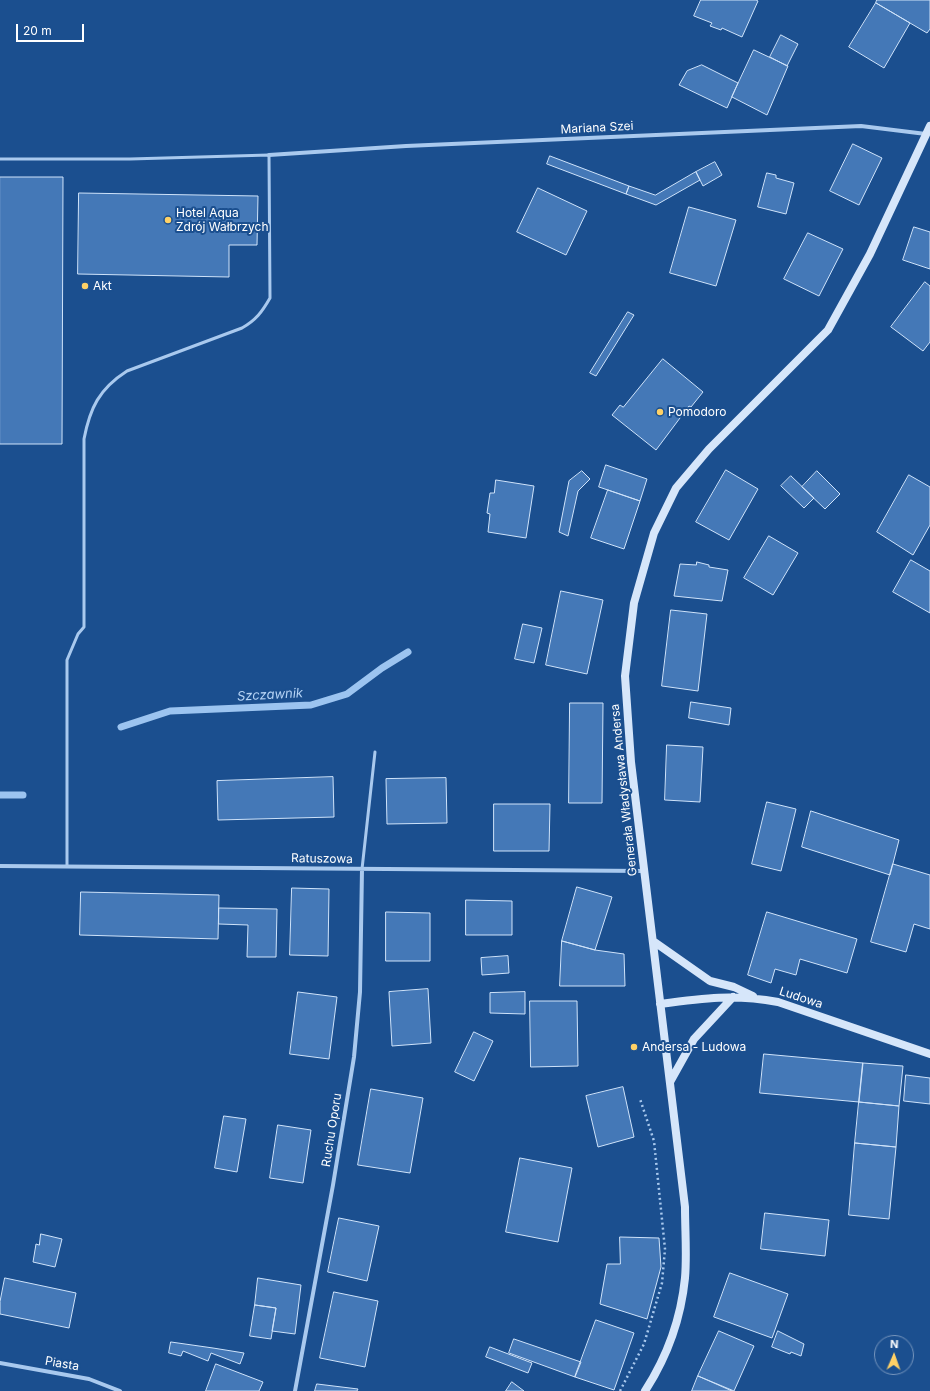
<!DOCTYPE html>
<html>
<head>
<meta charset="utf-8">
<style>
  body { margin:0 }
  #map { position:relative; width:930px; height:1391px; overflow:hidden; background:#1b4f8f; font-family:Inter,sans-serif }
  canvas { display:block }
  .north { position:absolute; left:874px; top:1335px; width:40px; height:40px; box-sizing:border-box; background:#1b4f8f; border:1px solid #7695bc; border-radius:50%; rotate:2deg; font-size:11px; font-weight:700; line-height:16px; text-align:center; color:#fff }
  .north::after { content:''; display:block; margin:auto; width:14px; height:18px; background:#ffd166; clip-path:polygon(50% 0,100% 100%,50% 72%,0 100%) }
  .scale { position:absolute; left:16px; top:24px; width:68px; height:18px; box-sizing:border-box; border:2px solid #fff; border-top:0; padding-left:5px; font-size:12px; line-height:14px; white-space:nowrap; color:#fff; -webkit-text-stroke:3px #1b4f8f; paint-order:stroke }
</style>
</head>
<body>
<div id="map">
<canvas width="930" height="1391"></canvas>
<div class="north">N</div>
<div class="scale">20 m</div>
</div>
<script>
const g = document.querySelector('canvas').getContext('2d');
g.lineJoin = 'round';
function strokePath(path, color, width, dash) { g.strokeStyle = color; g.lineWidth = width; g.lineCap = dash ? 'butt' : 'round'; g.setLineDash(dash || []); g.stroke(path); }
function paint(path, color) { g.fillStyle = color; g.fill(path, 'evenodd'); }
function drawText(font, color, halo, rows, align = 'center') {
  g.font = font + ' Inter,sans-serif'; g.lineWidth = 4; g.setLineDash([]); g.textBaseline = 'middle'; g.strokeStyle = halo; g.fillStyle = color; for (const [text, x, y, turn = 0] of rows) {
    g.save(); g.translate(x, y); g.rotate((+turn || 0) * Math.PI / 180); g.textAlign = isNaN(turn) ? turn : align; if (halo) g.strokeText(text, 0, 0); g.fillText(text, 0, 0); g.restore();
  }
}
const stream = new Path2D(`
  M121 727 170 711 311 705 347 694 382 668 408 652
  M0 795H23`);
const building = new Path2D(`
  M701 0H756L758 1 742 37 722 28 721 30 710 26 712 23 694 16Z
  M877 0H930V29L927 33 876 3Z
  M876 3 910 23 884 68 849 47Z
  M781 35 798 44 787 66 770 57Z
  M754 50 788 66 767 115 732 97Z
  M702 65 738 83 727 108 679 85 687 71Z
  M853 144 882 158 859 205 830 191Z
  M550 156 629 186 626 194 547 164Z
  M715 162 722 175 703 186 696 172Z
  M696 172 700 180 656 205 626 194 629 186 655 195Z
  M767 173 776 175V178L794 183 786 214 758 207Z
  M0 177H63L62 444H0Z
  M538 188 587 211 566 255 517 232Z
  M79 193 258 196 257 245H229V277L78 274Z
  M689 207 736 220 716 286 670 273Z
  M914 227 930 232V269L903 260Z
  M808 233 843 249 819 296 784 279Z
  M925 282 930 286V342L923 351 891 327Z
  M628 312 634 315 596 376 590 373Z
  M663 359 703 392 691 407 689 406 656 450 612 415 620 405 623 407Z
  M606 465 647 479 640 501 599 487Z
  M726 470 758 489 729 540 696 522Z
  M582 471 590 479 578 491 568 536 559 532 569 481Z
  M817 471 840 494 825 509 802 487Z
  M909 475 930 487V525L913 555 877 532Z
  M791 476 814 498 804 508 781 486Z
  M496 480 534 486 526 538 488 532 490 514 487 513 490 493H494Z
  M608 490 640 501 624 549 591 538Z
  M769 536 798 553 773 595 744 578Z
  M911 560 930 571V613L893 592Z
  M697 562 709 565V567L728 570 722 601 674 596 680 564 696 565Z
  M561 591 603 600 587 674 546 665Z
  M671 610 707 614 698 691 662 686Z
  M523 624 542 628 534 663 515 659Z
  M691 702 731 708 729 725 689 718Z
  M570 703H603L602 803H569Z
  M667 745 703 747 700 802 665 800Z
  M333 777 334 817 218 820 217 781Z
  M446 778 447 823 387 824 386 779Z
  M767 802 796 809 781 871 752 864Z
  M494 804H550L549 851H494Z
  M811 811 899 840 890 875 802 847Z
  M893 864 930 875V929L914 924 906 952 871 942Z
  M577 887 612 897 595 950 562 941Z
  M292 888 329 889 328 956 290 955Z
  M81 892 219 895 218 939 80 935Z
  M466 900 512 901V935H466Z
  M219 908 277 909 276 957H247L248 925 219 924Z
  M386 912 430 913V961H386Z
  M767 912 857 939 847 973 800 959 796 975 775 969 771 983 748 975Z
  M562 941 595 950 624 954 625 986H560Z
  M508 956 509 973 482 975 481 958Z
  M428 989 431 1043 392 1046 389 992Z
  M298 992 337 997 329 1059 290 1054Z
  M525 992V1014L490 1013V993Z
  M530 1001H577L578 1066 531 1067Z
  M474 1032 493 1041 474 1081 455 1072Z
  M764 1054 863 1063 859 1102 760 1093Z
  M863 1063 903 1066 899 1106 859 1102Z
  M906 1075 930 1078V1104L904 1101Z
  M623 1087 634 1137 598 1147 586 1096Z
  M371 1089 423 1098 410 1173 358 1165Z
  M859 1102 899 1106 896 1147 855 1143Z
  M224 1116 246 1119 237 1172 215 1168Z
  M278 1125 311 1130 303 1183 270 1178Z
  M855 1143 896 1147 889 1219 849 1215Z
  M520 1158 572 1168 558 1242 506 1232Z
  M765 1213 829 1220 825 1256 761 1249Z
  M339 1218 379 1226 367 1281 328 1272Z
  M41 1234 62 1239 55 1267 33 1262 36 1244 39 1245Z
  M620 1237 659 1238 661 1267 647 1319 600 1304 607 1264H620Z
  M730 1273 788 1294 772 1338 714 1317Z
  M5 1278 76 1293 69 1328 0 1314V1302Z
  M258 1278 301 1285 295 1334 272 1331 276 1308 255 1305Z
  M334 1292 378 1301 365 1367 320 1358Z
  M255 1305 276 1308 271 1339 250 1336Z
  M596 1320 634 1333 614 1390 575 1377Z
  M719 1331 754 1346 734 1391 698 1376Z
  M778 1331 804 1344 801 1356 791 1352 790 1354 772 1347Z
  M514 1339 581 1362 575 1377 509 1353Z
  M171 1342 213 1348 244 1353 240 1364 211 1353 208 1361 183 1351 181 1356 169 1353Z
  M490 1347 532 1363 528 1373 486 1357Z
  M216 1364 263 1382 259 1391H206Z
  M698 1376 732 1391H692Z
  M512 1382 524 1391H506Z
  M317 1384 358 1389 357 1391H315Z`);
const path = new Path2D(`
  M620 1391 644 1344 662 1283 665 1249 654 1141 640 1099`);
const lane = new Path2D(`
  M0 159H130L269 155 270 298C262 312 256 320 242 328L127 371C99 389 90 408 84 439V627L78 634 67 660V866
  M362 869 375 752`);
const street = new Path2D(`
  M269 155 406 146 861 126 926 134
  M0 866 644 871
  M0 1363 89 1379 120 1391
  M295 1391 333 1185 354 1057 360 992 362 869`);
const secondary = new Path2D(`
  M653 941 710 981 734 987 753 996
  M660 1004C704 998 734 994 778 1002L930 1054
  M670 1082 694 1039 733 997
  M645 1391C667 1357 681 1318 685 1278 687 1255 685 1231 685 1207L631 762 625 676 634 603 654 533 676 488 709 449 828 330 870 254 930 126`);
const markers = [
  [168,220,4,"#ffd166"],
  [85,286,4,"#ffd166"],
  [660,412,4,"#ffd166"],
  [634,1047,4,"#ffd166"]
];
const streetNames = [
  ["Mariana Szei",597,128,-3],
  ["Generała Władysława Andersa",624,790,-96],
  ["Ratuszowa",322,859,1],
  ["Ludowa",801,998,18],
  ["Ruchu Oporu",332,1130,-81],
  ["Piasta",62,1364,10]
];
const poiNames = [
  ["Hotel Aqua",176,213],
  ["Zdrój Wałbrzych",176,227],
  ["Akt",93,286],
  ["Pomodoro",668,412],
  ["Andersa - Ludowa",642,1047]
];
const waterNames = [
  ["Szczawnik",270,695,-3]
];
strokePath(stream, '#9cc4f0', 7);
paint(building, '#4478b7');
strokePath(building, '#cfe3fa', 1);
strokePath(path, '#a9c9ee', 2.5, [2, 3]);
strokePath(lane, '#a9c9ee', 3);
strokePath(street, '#a9c9ee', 4);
strokePath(secondary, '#d6e6fa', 8);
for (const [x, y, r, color] of markers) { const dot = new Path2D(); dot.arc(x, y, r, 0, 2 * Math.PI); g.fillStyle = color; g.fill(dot); strokePath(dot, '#1b4f8f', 1.5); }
drawText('12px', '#fff', '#1b4f8f', streetNames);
drawText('12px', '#fff', '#1b4f8f', poiNames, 'left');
drawText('italic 13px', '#b5d3f5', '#1b4f8f', waterNames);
</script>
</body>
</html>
